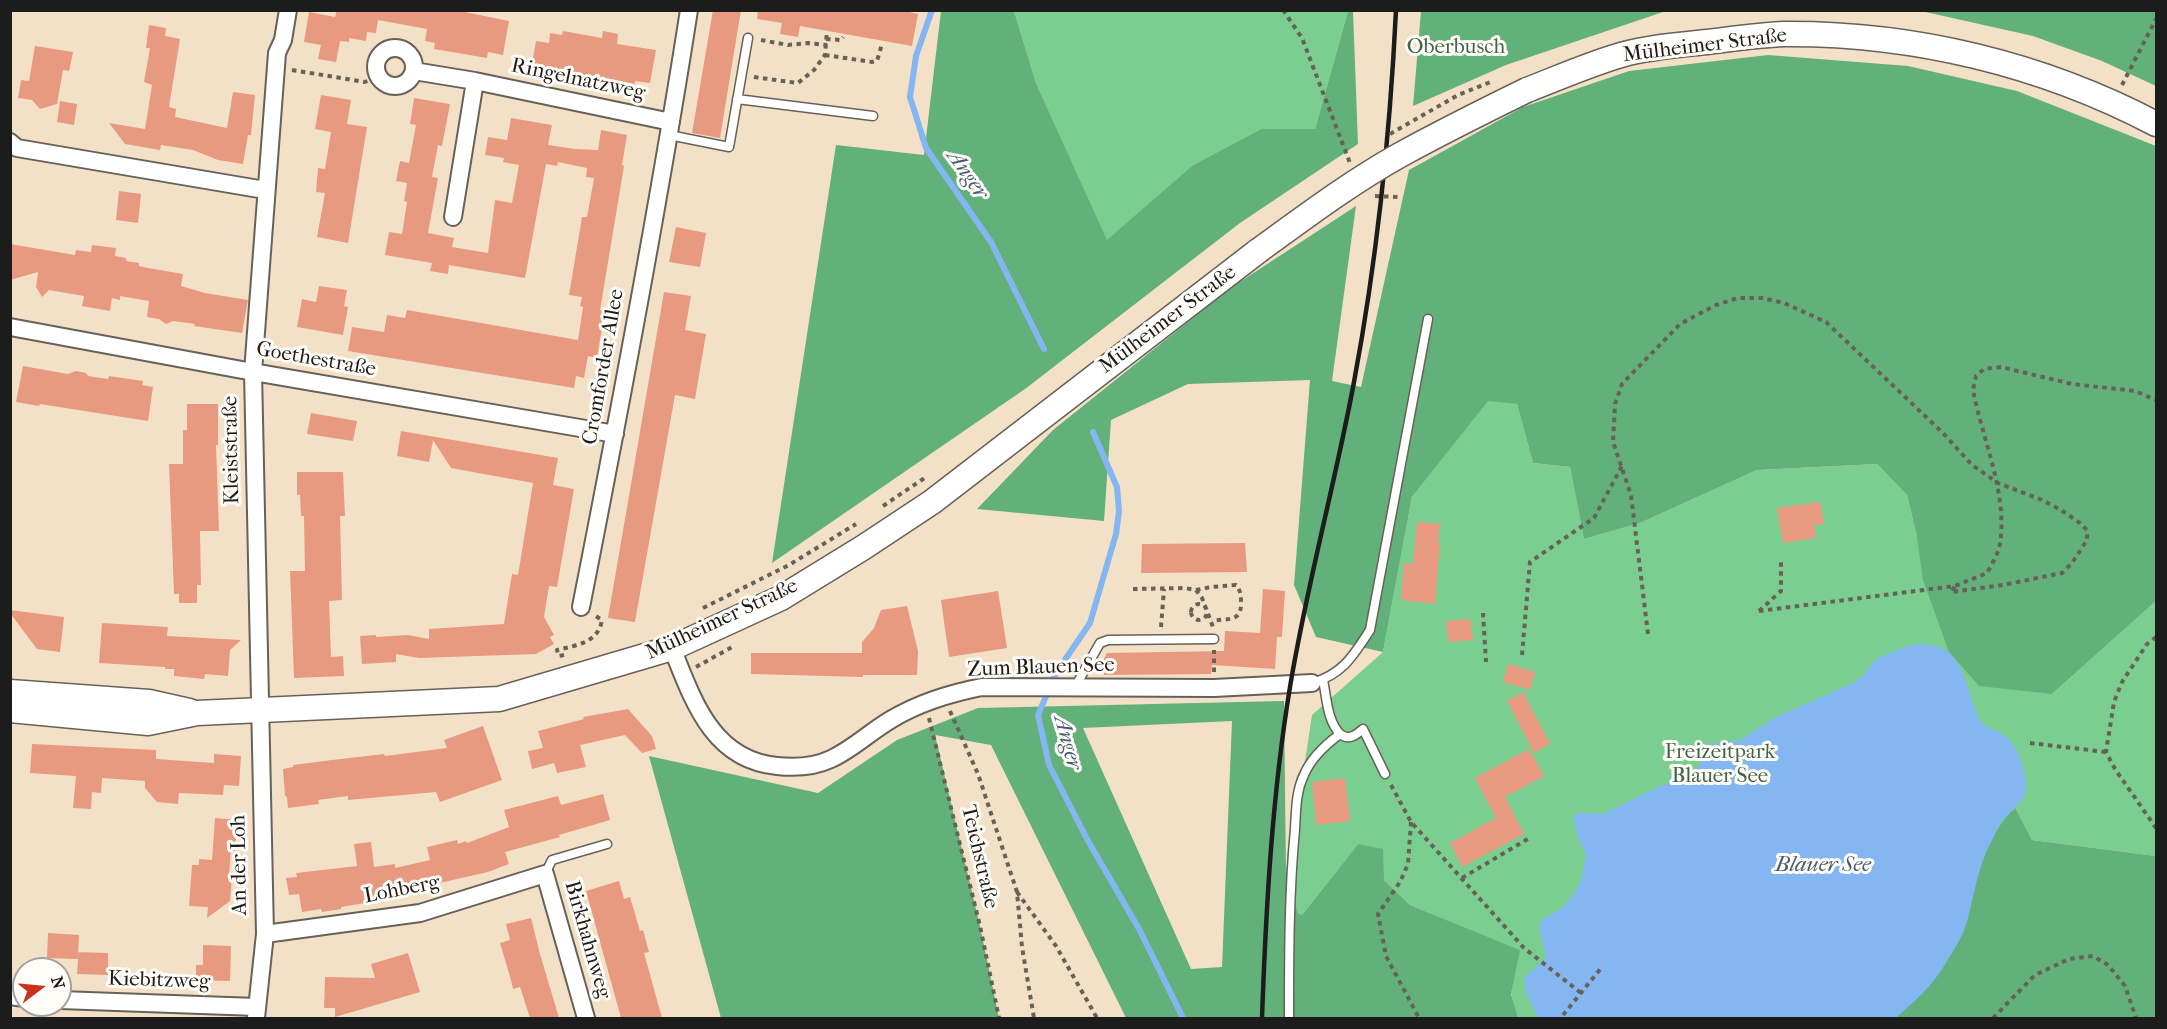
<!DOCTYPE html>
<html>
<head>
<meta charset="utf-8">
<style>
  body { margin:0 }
  #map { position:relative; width:2167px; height:1029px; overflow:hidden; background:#f3e1c7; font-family:"IM FELL French Canon",serif }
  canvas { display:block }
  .frame { position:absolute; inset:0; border:12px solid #1c1c1c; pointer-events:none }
  .north { position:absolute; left:12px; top:957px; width:60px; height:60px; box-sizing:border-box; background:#fdfcf7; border:2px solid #a3a29f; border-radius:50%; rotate:74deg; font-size:16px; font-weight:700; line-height:24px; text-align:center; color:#1c1c1c }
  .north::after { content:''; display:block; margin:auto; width:21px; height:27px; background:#c8321e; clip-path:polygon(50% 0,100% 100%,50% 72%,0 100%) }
</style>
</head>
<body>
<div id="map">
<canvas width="2167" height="1029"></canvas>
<div class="frame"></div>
<div class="north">N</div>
</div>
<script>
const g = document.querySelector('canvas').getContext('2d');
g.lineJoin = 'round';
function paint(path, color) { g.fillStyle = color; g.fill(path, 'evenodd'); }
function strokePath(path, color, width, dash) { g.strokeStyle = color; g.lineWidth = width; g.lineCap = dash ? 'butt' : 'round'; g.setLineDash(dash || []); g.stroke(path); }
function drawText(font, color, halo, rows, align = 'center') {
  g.font = font + ' "IM FELL French Canon",serif'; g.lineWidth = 6; g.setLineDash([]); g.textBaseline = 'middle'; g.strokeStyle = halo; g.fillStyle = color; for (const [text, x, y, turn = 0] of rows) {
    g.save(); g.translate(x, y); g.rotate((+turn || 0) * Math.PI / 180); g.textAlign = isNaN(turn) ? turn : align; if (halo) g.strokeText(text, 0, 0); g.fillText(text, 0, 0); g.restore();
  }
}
const green = new Path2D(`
  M1014 11H1348L1315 129H1261L1193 165 1107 241 1036 83Z
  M1488 400 1517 404 1533 463 1570 467 1584 539 1640 523 1757 470 1877 464 1907 495 1917 537 2052 694 2156 601V856L2032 840 2014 808 1985 854 1972 897 1965 926 1895 1018H1517L1511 993 1519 950 1410 905 1384 880 1358 844 1302 915H1298L1286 873 1293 793 1297 776 1305 761 1312 715 1383 652 1412 497Z`);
const forest = new Path2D(`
  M941 11H1014L1036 83 1107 240 1193 165 1261 129H1315L1348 11H1353L1358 144 1240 223 1025 389 772 563 836 145 924 155Z
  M1421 11V10L1666 11 1506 65 1413 106Z
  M1921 11H2156V86L2102 61 2033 36Z
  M1768 55 1908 66 2017 91 2156 146V601L2052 694 1979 686 1949 652 1923 580 1917 537 1907 495 1877 464 1757 470 1640 523 1584 539 1570 467 1533 463 1517 404 1488 401 1412 497 1383 652 1316 637 1294 585 1310 380 1188 384 1111 420 1104 521 977 509 1053 430 1229 289 1356 206 1332 381 1361 387 1409 170 1523 107 1629 71Z
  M1284 701 1286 873 1298 914 1302 915 1358 844 1383 849 1384 880 1410 905 1520 950 1511 994 1518 1018H1126L991 745 935 735 980 926 999 1018H721L649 756 818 793 897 740 978 708ZM1232 721 1222 967 1191 969 1083 728Z
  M2015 808 2032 840 2156 856V1018H1895C1925 992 1948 965 1964 928 1968 919 1969 907 1971 897 1979 866 1991 830 2015 808Z`);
const water = new Path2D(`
  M1921 644C1930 645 1939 646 1947 651 1962 661 1970 695 1976 712 1983 730 1988 725 2002 734 2017 743 2023 765 2026 781 2030 803 2007 810 1999 826 1995 835 1989 845 1985 855 1976 877 1973 902 1966 925 1962 937 1954 950 1947 961 1934 984 1915 1002 1895 1018H1538L1526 992 1524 978 1546 957 1539 927 1541 920 1562 908 1571 898 1580 884 1586 855 1578 838 1573 818 1577 813 1603 814 1658 787 1692 774 1700 764 1703 745 1740 740 1776 717 1851 684 1863 676 1876 659 1910 645Z`);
const stream = new Path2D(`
  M932 10 916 56 910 97 926 148 991 242 1044 349
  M1093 432 1117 487 1119 511 1116 534 1090 623 1056 673 1038 715 1049 765 1087 839 1139 929 1183 1018`);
const building = new Path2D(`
  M337 10H455L509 21 503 55 488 52 487 58 434 49 435 43 425 41 427 29 378 20 376 33 367 32 366 41 349 38V42L340 41 336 62 318 59 321 45 304 42 309 12 335 17Z
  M713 10H741L720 138 692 133Z
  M758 10H900L918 14 912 46 800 26 798 37 780 34 782 23 757 19Z
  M149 25 166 28 165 36 180 39 169 107 176 109 175 117 227 128 233 92 255 95 251 135H248L243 164 218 160 193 150 161 145 160 150 125 144 109 123 145 129 152 85 144 82 150 48H146Z
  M563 31 602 38 603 31 618 34 617 44 656 50 650 83 635 81V84L544 68 545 66 532 64 536 41 549 43 550 33 562 35Z
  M35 46 73 52 69 71 63 70 57 104 40 109 32 100 18 98 21 80 29 81Z
  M321 95 351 100 347 124 367 127 348 243 317 237 325 193 316 192 318 168 325 169 331 132 315 129Z
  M414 98 450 104 442 146 438 145 432 177 438 178 428 233 454 238 452 247 488 253 495 200 512 203 519 165 503 162 504 158 485 155 488 137 507 140 511 118 552 125 548 145 575 149 598 150 601 130 627 135 622 165 624 166 600 310H605L597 358 588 356 584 378 576 376 574 388 348 351 352 327 384 332 387 315 405 318 407 310 578 340 583 307 580 306 582 297 569 295 582 217H587L594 178 586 177 587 168 558 162 557 166 546 164 525 278 449 265 448 274 430 271 432 263 385 255 389 232 402 234 407 202 404 201 407 183 396 181 400 161 409 163 416 125 410 124Z
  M60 101 77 104 74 125 57 122Z
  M119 191 141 194 138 223 116 220Z
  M676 227 706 233 700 267 669 262Z
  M10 244 75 255 76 250 91 252 92 245 116 248 115 256 126 258V261L139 263V266L148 268 183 274 181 286 205 293 248 300 242 333 194 326 195 324 173 321 166 324 159 319 147 317 149 301 120 296V300L112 298 110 311 82 306 84 296 49 290 42 297 36 287 38 272 10 280Z
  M319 286 347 290 344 306 348 307 343 335 297 327 302 299 316 302Z
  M664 292 691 296 685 330 706 334 695 399 675 395 635 622 608 618Z
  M23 366 68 374 76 371 86 373 88 376 108 379 109 376 143 381 142 385 153 387 148 421 40 404 39 406 16 402Z
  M187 404H218V445H216L219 531H200L201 585H197V603H179V594H174L169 464H183V430H187Z
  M311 413 357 421 353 441 307 434Z
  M401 431 558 458 553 485 574 489 557 587 549 586 544 617 554 635 550 637 554 644 536 654 419 658 396 654V662L362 664 360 636 376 635V637L408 635 429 639V629L504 624 512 574 518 575 522 551 533 483 451 468 433 440 429 462 397 456Z
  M297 472H343L345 516H340L342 600 329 601 331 657 343 656 344 676 294 678 290 571H305L304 516H301L300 495H297Z
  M1820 502 1824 524 1814 525 1816 538 1783 543 1777 508Z
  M1417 522 1440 524 1438 543 1440 544 1435 604 1401 600 1404 563 1413 564Z
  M1245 543 1247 572 1141 573 1142 544Z
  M1263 589 1285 591 1282 637H1277L1275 669 1212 665 1211 674 1104 675V659L1107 653 1224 651 1225 631 1260 633Z
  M998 591 1007 648 949 657 941 600Z
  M907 606 918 651 917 675H863V677L751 674V653H862V642L874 628 881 610Z
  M10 610 64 617 60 652 37 649 10 613Z
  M1470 619 1473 640 1448 642 1446 621Z
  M102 623 168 627 167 636 241 640 230 650 228 676 205 674 204 679 174 676V669H165V667L99 663Z
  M1508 664 1535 672 1530 690 1503 682Z
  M1523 692 1550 744 1534 753 1507 701Z
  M628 709 652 736 656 749 642 753 625 735 580 745 586 767 557 773 554 763 532 769 528 751 543 748 538 731 584 719 583 717Z
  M483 726 502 780 440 802 436 792 348 800V796L318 800 319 804 288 808 287 797 285 796 283 769 293 767V765L332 760 384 754 385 756 447 748 444 740Z
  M32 744 156 750V759L214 763V754L241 756 239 786 224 785 223 795 179 793 178 804 157 802 145 788V781L102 778 101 793 92 792 91 809 73 808 76 776 30 773Z
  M1529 749 1544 776 1505 797 1524 834 1462 867 1450 843 1496 818 1475 778Z
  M1345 778 1350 821 1316 825 1312 782Z
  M603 794 610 820 559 835 560 837 505 852 509 864 488 872 413 889 414 892 372 898V902L341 907V909L322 912 321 909 302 912 299 894 289 895 286 878 297 877 296 873 357 866 354 844 371 842 374 867 395 864V868L430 860 427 847 457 840 458 844 466 841 467 843 509 827 504 810 558 796 561 805Z
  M215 818 236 820V835L235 851 231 850 229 875 232 878 230 901 207 918 208 907 189 906 192 865H199V859L212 860Z
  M619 881 624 899 630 897 640 931 643 930 649 952 644 953 662 1018H621L586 891Z
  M531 918 540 954 559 1018H530L520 987 513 989 511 980 500 943 510 940 506 924Z
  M48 933 79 935 78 958V952L108 953V975L77 974 78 959 47 958Z
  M203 945 231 946 230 981 196 980V965H203Z
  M408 953 420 992 335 1017V1008H324L325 977 375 978 371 964Z`);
const path = new Path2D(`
  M1283 10 1302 38 1350 163
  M826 39 841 40 843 37
  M761 40 788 45 808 43 827 45
  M825 55 872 62 877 61 882 44
  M292 70 365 82 379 76
  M754 77 798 83 814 70 825 55 827 31
  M2122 85 2156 19
  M1375 196 1398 197
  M883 506 926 477
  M1133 589 1185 588 1196 590 1202 598 1213 627
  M1196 590 1211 587 1236 585C1241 591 1241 596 1241 604 1241 623 1226 618 1212 621
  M1191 612a8 8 0 1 1 16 0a8 8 0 1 1-16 0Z
  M703 608 789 565 856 524
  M1759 611 1955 586 1987 573C1992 564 1998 554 2000 544 2008 494 1982 438 1973 390L1976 376 1984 369 2001 367 2072 384 2135 391 2156 400
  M1759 611 1781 591V561
  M1483 613 1486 662
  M1161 627 1164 589
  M1648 634 1631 495 1613 442 1615 404 1622 384 1680 324 1716 305 1738 298H1762L1784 303 1826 322 1943 433 1972 465 1998 483 2042 500 2061 510 2080 523 2087 530V540L2072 563 2062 573 2003 585 1951 592 1955 586
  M2156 637 2147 644 2122 682 2114 702 2106 752 2115 769 2156 828
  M564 655 559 656 557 650C577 645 598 643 602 620L594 615
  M1522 655 1530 562 1594 518 1622 466
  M696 667 734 646
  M1214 672V650
  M950 711 978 774 1017 892 1022 947 1034 1018
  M929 718 980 926 999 1018
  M2030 743 2106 752
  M1391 785 1411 822 1524 948 1581 993
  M1411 822 1408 864 1400 882 1378 914 1386 956 1419 1018
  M1462 878 1531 837
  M1017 892 1056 946 1097 1018
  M1563 1015 1602 967
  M1993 1018 2035 975 2069 959 2093 956 2108 965 2125 986 2136 1018`);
const lane = new Path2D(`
  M737 99 873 116
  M669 135 729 147 748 38
  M1323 680C1327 699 1327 720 1340 734
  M1312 683C1343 674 1353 656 1370 630L1428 319
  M1075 687 1100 643 1108 640 1214 639
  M545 874 552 860 607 844
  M1289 1018C1289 955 1289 892 1295 829 1296 811 1296 791 1304 775 1311 758 1325 745 1340 734 1349 741 1356 735 1363 729L1385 774`);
const street = new Path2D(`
  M376 67a19 19 0 1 1 38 0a19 19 0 1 1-38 0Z
  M414 71 475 81 671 122
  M10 142 17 148 265 190
  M453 217 475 81
  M10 327 253 372 615 434
  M581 607C620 409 658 210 689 10
  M672 648C693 700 712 760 777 766 796 768 814 767 831 759 853 749 871 731 892 719 919 703 951 693 982 687L1214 688 1312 683
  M265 934 420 913 545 874 586 1018
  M10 996 24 998
  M60 1000 257 1007
  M256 1018 265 934 253 372 277 53 283 40 288 10`);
const secondary = new Path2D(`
  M1527 90C1558 78 1590 64 1621 55 1649 47 1679 45 1707 42 1732 39 1758 35 1784 34 1913 33 2042 64 2156 124
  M10 692 149 702 189 711
  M10 710 148 723 197 713 499 699 672 648 781 598 864 547 932 502 1258 251`);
const rail = new Path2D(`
  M1262 1018C1266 908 1272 796 1290 687 1307 584 1335 484 1354 382 1377 259 1390 135 1396 10`);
const pathBridge = new Path2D(`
  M1390 134 1458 95 1493 81`);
const secondaryBridge = new Path2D(`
  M1258 251C1305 217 1350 183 1400 155 1442 132 1484 111 1527 90`);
const streetNames = [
  ["Mülheimer Straße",1705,46,-7],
  ["Ringelnatzweg",578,80,12],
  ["Mülheimer Straße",1168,320,-37],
  ["Goethestraße",316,360,10],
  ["Cromforder Allee",604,367,-80],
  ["Kleiststraße",232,450,-91],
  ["Mülheimer Straße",722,620,-25],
  ["Zum Blauen See",1041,668,-2],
  ["Teichstraße",979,857,77],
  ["An der Loh",240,865,-91],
  ["Lohberg",402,890,-11],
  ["Birkhahnweg",587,940,74],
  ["Kiebitzweg",159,981,2]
];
const parkNames = [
  ["Oberbusch",1456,48],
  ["Freizeitpark",1720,753],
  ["Blauer See",1720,777]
];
const waterNames = [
  ["Anger",967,175,55],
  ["Anger",1067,743,75],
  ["Blauer See",1823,866]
];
paint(green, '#7ace90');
paint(forest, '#63b17a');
paint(water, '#84b6f1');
strokePath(stream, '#84b6f1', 6);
paint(building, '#e89a81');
strokePath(lane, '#676158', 11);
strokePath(street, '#676158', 20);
strokePath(secondary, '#676158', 27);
strokePath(path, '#676158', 4, [4.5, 4.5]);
strokePath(lane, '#fff', 8);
strokePath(street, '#fff', 16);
strokePath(secondary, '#fff', 24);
strokePath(rail, '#1c1c1c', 4.5);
strokePath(secondaryBridge, '#676158', 27, []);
strokePath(pathBridge, '#676158', 4, [4.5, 4.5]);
strokePath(secondaryBridge, '#fff', 24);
drawText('21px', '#1c1c1c', '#fdfcf7', streetNames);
drawText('21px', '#42634a', '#fdfcf7', parkNames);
drawText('italic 22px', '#465a71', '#fdfcf7', waterNames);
</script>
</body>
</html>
